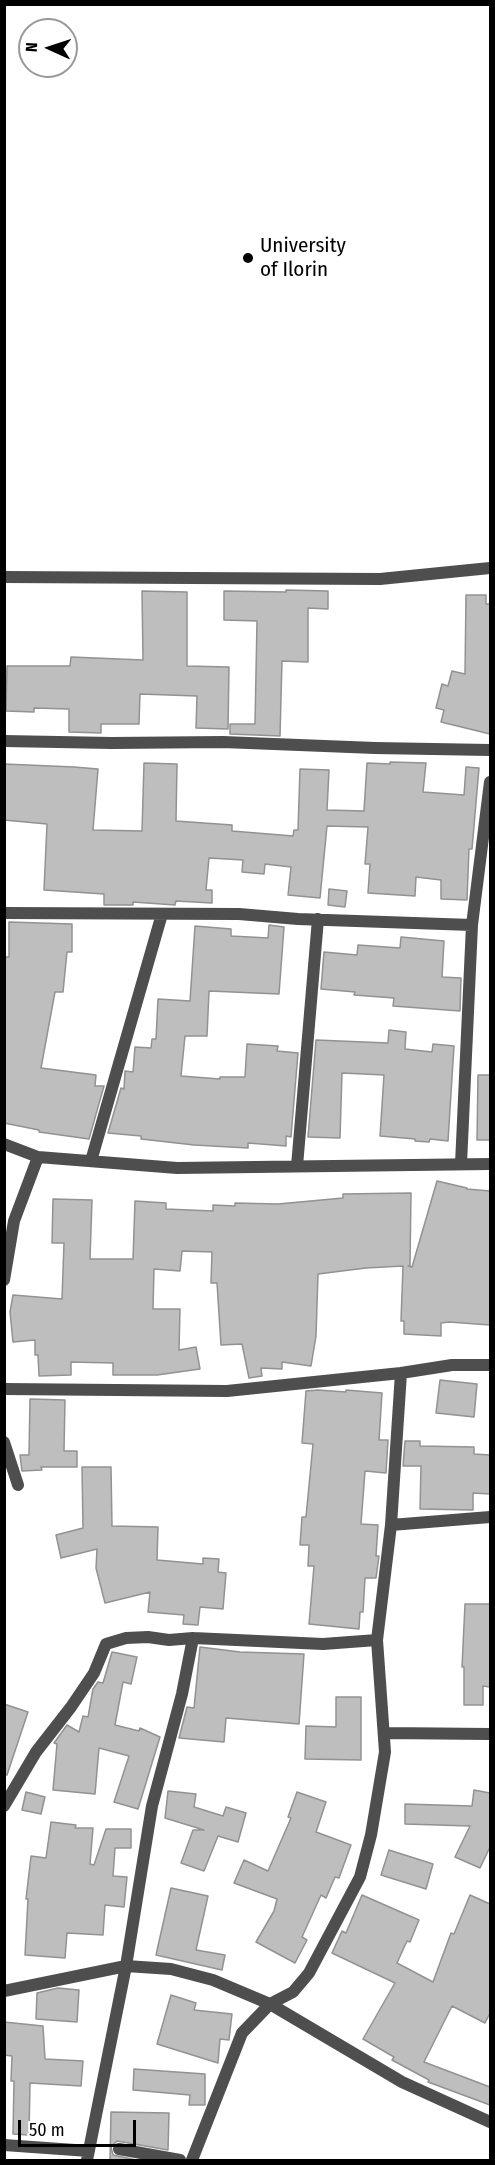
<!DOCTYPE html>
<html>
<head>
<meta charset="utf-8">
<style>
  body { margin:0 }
  #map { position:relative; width:495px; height:2165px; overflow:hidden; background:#fff; font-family:"Fira Sans Condensed",sans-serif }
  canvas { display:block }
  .frame { position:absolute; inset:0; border:6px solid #000; pointer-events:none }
  .north { position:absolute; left:18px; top:18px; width:60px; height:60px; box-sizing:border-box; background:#fff; border:2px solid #999; border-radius:50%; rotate:273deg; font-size:16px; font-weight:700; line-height:24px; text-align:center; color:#000 }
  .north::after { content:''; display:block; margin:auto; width:21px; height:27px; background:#000; clip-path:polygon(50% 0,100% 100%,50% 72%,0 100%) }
  .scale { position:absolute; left:18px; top:2120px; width:118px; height:27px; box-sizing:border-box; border:3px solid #000; border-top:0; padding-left:8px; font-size:18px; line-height:21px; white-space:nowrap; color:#000; -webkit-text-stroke:4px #fff; paint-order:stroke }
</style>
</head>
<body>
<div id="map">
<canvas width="495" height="2165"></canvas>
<div class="frame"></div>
<div class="north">N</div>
<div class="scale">50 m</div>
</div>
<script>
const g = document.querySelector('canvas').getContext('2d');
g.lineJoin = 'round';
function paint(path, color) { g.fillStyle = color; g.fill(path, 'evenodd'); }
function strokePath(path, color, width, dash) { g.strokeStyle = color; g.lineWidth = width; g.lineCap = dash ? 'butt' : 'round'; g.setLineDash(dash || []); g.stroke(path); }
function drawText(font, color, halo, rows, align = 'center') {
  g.font = font + ' "Fira Sans Condensed",sans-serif'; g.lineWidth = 6; g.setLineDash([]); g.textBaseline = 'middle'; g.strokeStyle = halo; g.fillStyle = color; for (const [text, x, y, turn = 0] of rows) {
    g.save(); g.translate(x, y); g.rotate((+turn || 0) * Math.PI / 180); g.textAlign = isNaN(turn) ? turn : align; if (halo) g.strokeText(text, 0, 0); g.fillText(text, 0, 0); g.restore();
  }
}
const building = new Path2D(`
  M286 590 328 591V609L308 608V662L282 661 280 736 230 734V724H255L257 621 224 620V591L286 592Z
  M142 591 187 592V666L229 667 228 729 196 728 197 696 140 694 139 724H101V733L69 732V709L34 708V712L6 711 7 666H70L71 657 143 660Z
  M466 595H486V604H490V734L441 722 444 710 436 708 442 684 448 686 452 671 465 674Z
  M390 762 426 763 423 792 464 795 466 767 479 768 472 849H469L467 900 441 899V880L416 877 415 896 368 893 370 864H365L368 827 327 826 320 898 288 895 291 867 265 864 264 874 242 872 243 860 209 858 206 890H212V903L176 901 175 905 133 902V905H104V894L44 890 47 824 4 820V764L74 767 98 769 93 830 142 831 144 763 177 764 176 821 232 825V831L293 836 294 830H298L300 769 329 770 327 810 364 811 367 763 390 764Z
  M329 889 347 891 345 907 328 905Z
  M9 922 72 924V952H67L63 992H55L41 1068 96 1075 95 1086H104L89 1139 39 1132V1130L4 1123V957H9Z
  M269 925 284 927 279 994 209 991 207 1036H185L181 1076 220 1079V1077H245L247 1044 278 1046 277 1051 298 1053 291 1137 286 1136V1146L248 1143V1148L194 1145 141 1139V1136L108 1133 121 1088 124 1089 125 1071 133 1072 135 1047 151 1048 152 1039H156L158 999 190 1001 195 926 231 929V936L268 938Z
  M401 937 444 941 442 977 461 978 460 1011 393 1006 394 998 354 995 355 992 321 989 324 952 357 955 358 945 400 948Z
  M389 1030 406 1032 405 1049 432 1052 433 1044 454 1046 448 1141 430 1139 429 1142 415 1141V1139L380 1136 384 1075 342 1073 340 1138 308 1137 316 1040 388 1043Z
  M478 1075H490V1140H477Z
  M437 1181 467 1188V1189L490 1191V1325L449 1322 441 1323V1336L404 1334V1321H401L403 1266 366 1268 318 1274 316 1336 311 1366 282 1362V1369L261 1368 262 1376 249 1378 242 1344 221 1345 217 1283H211L212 1252 182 1251 180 1271 154 1269 153 1309H180L179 1350 196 1347 200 1369 157 1375H113V1363L71 1362V1375L39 1376 38 1355H35V1340L13 1342 10 1312 13 1295 62 1299 64 1243H52L53 1199 92 1200 90 1259H133L135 1201 166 1203V1209L213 1211V1205L235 1206V1203L278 1204 343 1198V1194L411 1193 410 1266H408L412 1267Z
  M440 1380 477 1384 474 1417 436 1413Z
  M318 1390 346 1392V1390L382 1393 379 1440H388L386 1473 365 1471 361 1524 378 1525 376 1556H379L376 1578H365L363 1612H360L359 1629 309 1624 314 1566H308L309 1545H300L302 1517H306L313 1444 302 1443 306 1391Z
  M30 1399 65 1400 64 1451H77V1467H41L42 1470 22 1471 20 1455H29Z
  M405 1441H420V1446L474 1447V1454L490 1455V1494L473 1493V1510L420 1509 421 1466H403Z
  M82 1467H111L112 1526 158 1527 157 1560 203 1564V1558L219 1559 218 1572 226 1573 223 1609 200 1607 198 1625 183 1624 184 1615 148 1612 150 1592 105 1603 96 1568 97 1549 61 1558 56 1535 83 1528Z
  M465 1604H490V1687L483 1686V1705H464V1667H462Z
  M200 1647 240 1652 304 1654 299 1724 226 1718 224 1742 179 1738 187 1707 194 1708Z
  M112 1652 137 1657 131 1684 123 1682 115 1725 139 1731 140 1728 160 1737 138 1809 114 1802 129 1756 99 1748 95 1794 53 1790 57 1744 54 1743 67 1725 79 1732 83 1716 88 1717 93 1689 98 1682 103 1683Z
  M336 1697H361V1760L305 1759 306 1726 336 1727Z
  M4 1704 28 1712 7 1775H4Z
  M474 1790 490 1793V1847L480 1868 455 1857 470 1826 405 1824V1804L472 1806Z
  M168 1791 196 1794 194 1807 223 1816 226 1807 246 1813 238 1842 218 1836 204 1871 181 1863 193 1830H204L165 1818Z
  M26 1792 45 1797 41 1814 22 1810Z
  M297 1792 326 1802 316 1832 351 1845 339 1878 335 1877 326 1898 321 1895 302 1937 307 1940 295 1963 256 1942 274 1911 277 1899 234 1883 244 1860 268 1871 291 1818 288 1817Z
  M51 1822 76 1825 75 1828H93L90 1864 94 1865 106 1829H131V1848H115L113 1876 127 1877 124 1907 105 1905 103 1935 67 1933 65 1958 25 1955 28 1899H26L31 1856 46 1858Z
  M389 1850 433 1864 426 1889 381 1875Z
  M171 1888 208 1896 196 1950 225 1955 222 1970 156 1955Z
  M362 1895 419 1920 410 1942 407 1941 397 1963 433 1982 451 1933 454 1934 470 1895 490 1904V2013L485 2023 452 2006 424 2062 490 2087V2105L428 2082 429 2080 392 2060 394 2057 363 2039 395 1983 332 1953 342 1931 346 1933Z
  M58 1988 79 1990 77 2022 36 2019 37 1993Z
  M171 1995 196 2003 194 2010 232 2014 229 2040 220 2039 218 2063 157 2044Z
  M4 2022 43 2026 45 2059 83 2061 81 2086 30 2083 29 2135 13 2134 14 2081H11L12 2056 4 2055Z
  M134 2069 205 2074V2105H189L190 2095 133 2090Z
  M111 2112 169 2113 168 2150 117 2141 111 2147 113 2155 136 2160H110Z`);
const minor = new Path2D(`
  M4 577 380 579 490 568
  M4 741 112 743 223 742 375 748 490 750
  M4 913 239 914 298 919 472 925
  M4 1144 38 1157 177 1168 490 1164
  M91 1161 162 914
  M461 1164 472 925 490 782
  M297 1166 318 919
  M4 1280 14 1221 38 1157
  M401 1373 391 1525 490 1517
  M4 1389 227 1391 401 1373 452 1365H490
  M4 1442 18 1485
  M385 1733 490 1734
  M4 1806 36 1752 71 1707 94 1673 106 1644 126 1638 148 1637 169 1640 193 1638 323 1644 377 1640
  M4 1991 126 1966 171 1969 213 1980 270 2004 402 2082 490 2122
  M4 2145 89 2151
  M119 2149 180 2160
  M87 2160 126 1966 152 1806 182 1694 193 1638
  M192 2160 242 2033 270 2004 293 1992 309 1973 360 1877 371 1835 385 1752 377 1640 391 1525`);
const markers = [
  [248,258,6,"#000"]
];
const poiNames = [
  ["University",260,246],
  ["of Ilorin",260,270]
];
paint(building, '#bebebe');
strokePath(building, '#929292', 1.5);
strokePath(minor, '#4e4e4e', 12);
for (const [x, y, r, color] of markers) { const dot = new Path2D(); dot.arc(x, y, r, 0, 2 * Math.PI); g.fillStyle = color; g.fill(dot); strokePath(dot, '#fff', 2); }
drawText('21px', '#000', '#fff', poiNames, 'left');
</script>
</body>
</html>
